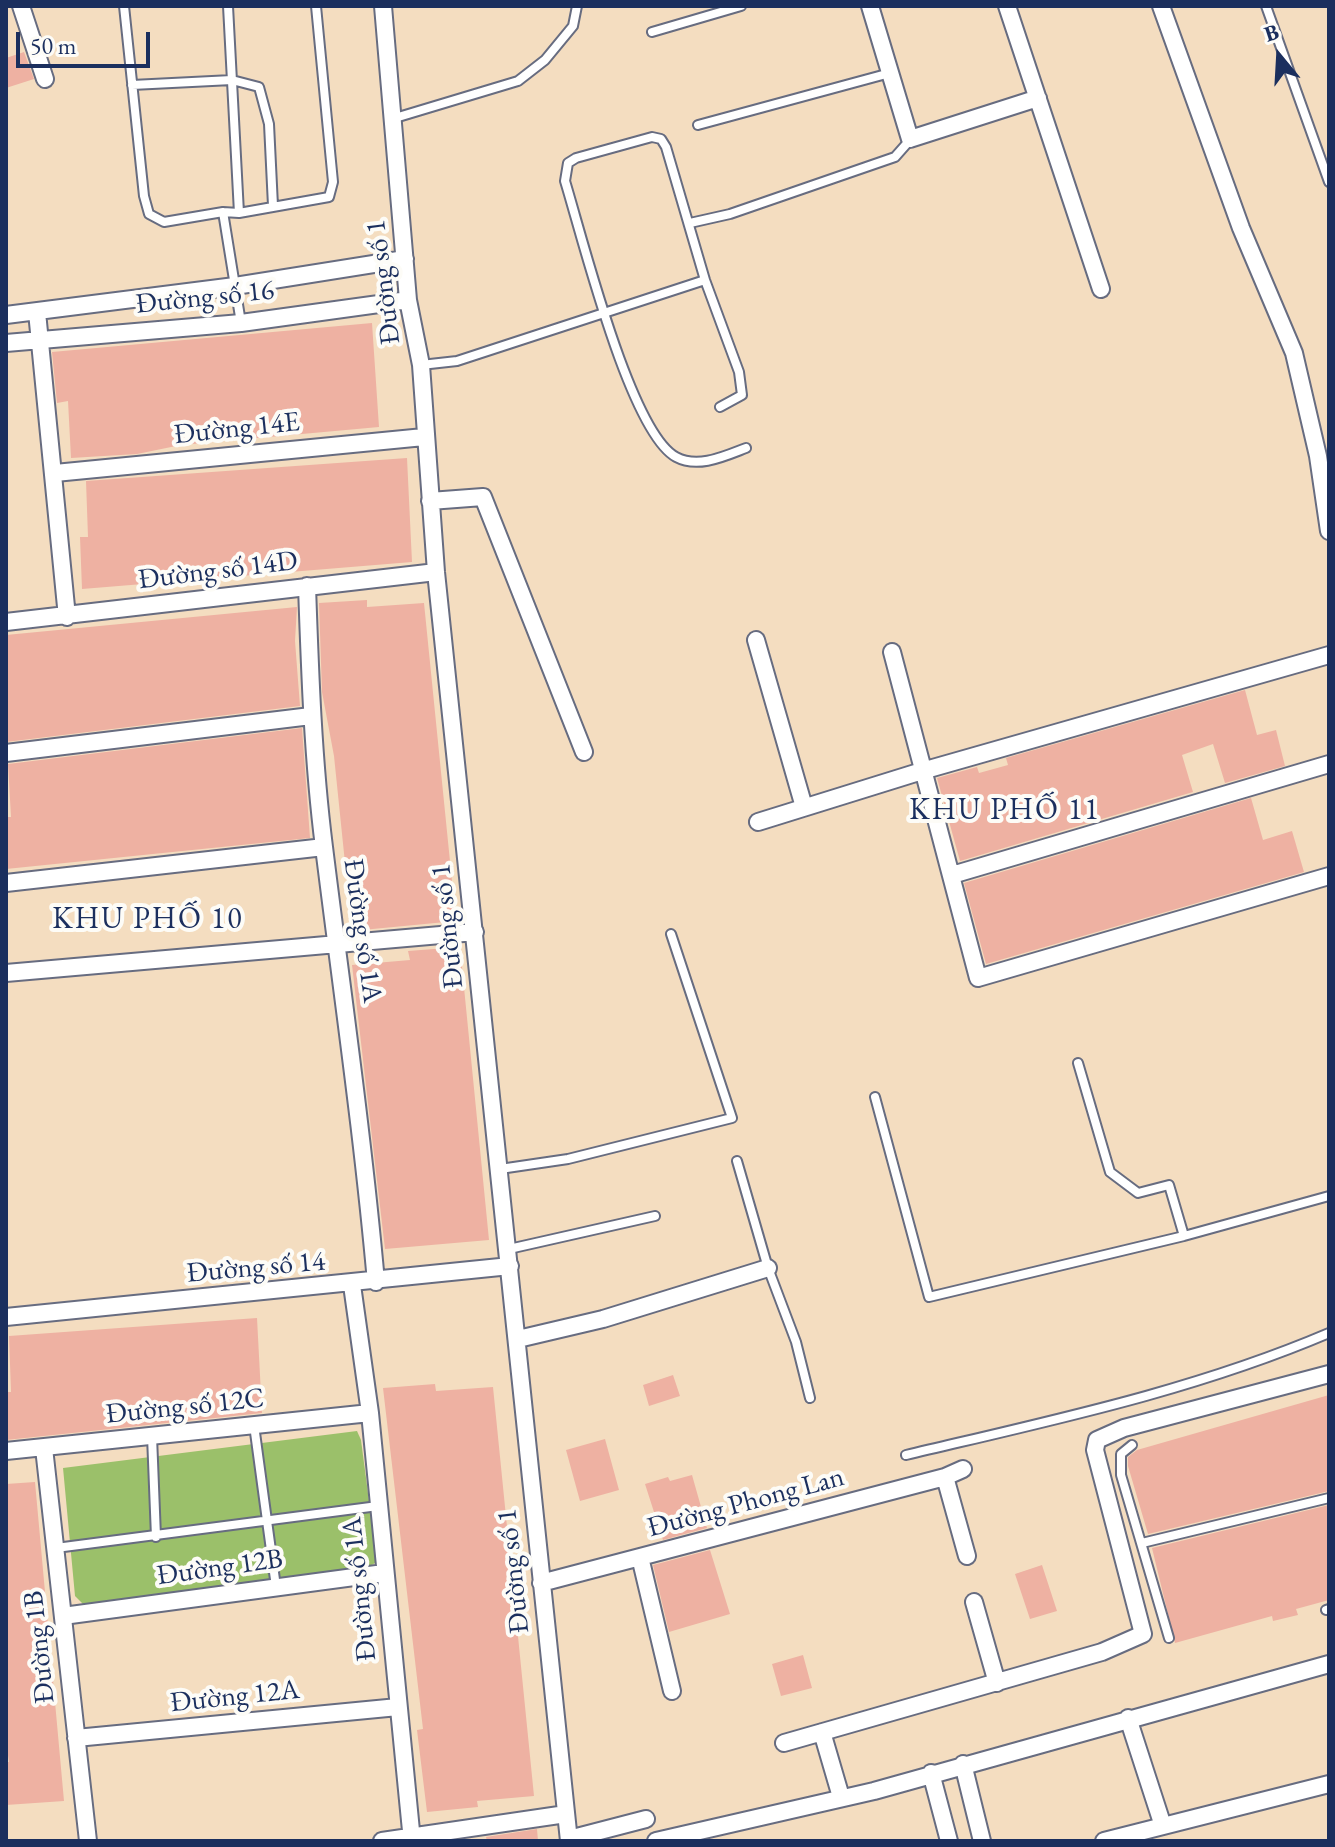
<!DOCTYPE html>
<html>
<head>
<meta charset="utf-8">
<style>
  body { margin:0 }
  #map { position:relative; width:1335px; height:1847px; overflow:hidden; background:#f4ddc0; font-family:"EB Garamond",serif }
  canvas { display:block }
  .frame { position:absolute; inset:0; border:8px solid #1b2f5e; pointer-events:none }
  .north { position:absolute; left:1239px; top:16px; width:80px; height:80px; -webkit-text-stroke:6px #fdfcf7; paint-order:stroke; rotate:342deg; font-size:22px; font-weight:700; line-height:32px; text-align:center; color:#1b2f5e }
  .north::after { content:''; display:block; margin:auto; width:28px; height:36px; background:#1b2f5e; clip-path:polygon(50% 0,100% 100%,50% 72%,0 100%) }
  .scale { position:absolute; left:16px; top:32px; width:134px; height:36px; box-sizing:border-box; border:4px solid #1b2f5e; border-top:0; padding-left:10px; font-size:24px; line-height:28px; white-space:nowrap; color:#1b2f5e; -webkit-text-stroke:6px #fdfcf7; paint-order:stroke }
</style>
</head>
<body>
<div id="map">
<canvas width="1335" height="1847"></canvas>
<div class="frame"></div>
<div class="north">B</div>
<div class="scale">50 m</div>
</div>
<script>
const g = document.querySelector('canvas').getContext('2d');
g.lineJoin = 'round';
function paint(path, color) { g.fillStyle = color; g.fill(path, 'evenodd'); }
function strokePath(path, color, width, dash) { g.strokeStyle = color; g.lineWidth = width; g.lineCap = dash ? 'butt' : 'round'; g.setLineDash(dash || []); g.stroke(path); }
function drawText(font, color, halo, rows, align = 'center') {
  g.font = font + ' "EB Garamond",serif'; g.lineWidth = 8; g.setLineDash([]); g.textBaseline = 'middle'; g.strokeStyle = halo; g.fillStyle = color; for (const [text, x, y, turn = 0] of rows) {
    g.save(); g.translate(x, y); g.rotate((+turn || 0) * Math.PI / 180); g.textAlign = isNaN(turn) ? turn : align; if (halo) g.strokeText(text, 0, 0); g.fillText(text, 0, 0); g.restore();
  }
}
const green = new Path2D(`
  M357 1431 361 1440 377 1562 364 1569 83 1604 75 1596 63 1468Z`);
const building = new Path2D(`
  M24 52 34 79 6 88V58Z
  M372 323 379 427 181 445 137 454 71 458 68 401 57 403 52 352Z
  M407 458 412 562 82 589 80 537H88L86 481Z
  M367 600V607L424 603 456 921 352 931 334 756 322 692 319 603Z
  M297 607 295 641 300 706 6 742V635Z
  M1245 690 1257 735 1276 730 1285 766 1225 783 1213 744 1182 755 1193 792 960 861 937 778 977 767 979 773 1008 765 1006 758Z
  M302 728 310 838 6 869V817H11L8 764Z
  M1251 798 1263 840 1292 831 1304 872 986 964 964 883Z
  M460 947 489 1240 385 1249 352 965 410 960 408 951Z
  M257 1318 262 1413 6 1440V1392H11L9 1336Z
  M673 1375 680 1396 649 1406 643 1385Z
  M435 1384 436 1391 493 1387 534 1796 477 1801 478 1807 427 1812 417 1730 423 1729 383 1388Z
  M1329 1395V1491L1148 1534 1128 1466V1457L1137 1450Z
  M605 1439 619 1490 580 1501 566 1450Z
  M692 1475 707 1528 663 1540 645 1484 668 1477 670 1481Z
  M35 1482 64 1801 6 1805V1762H9L6 1742V1484Z
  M1329 1505V1600L1296 1609 1298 1615 1273 1621 1272 1616 1175 1643 1152 1548Z
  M710 1550 730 1614 669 1632 653 1565Z
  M1042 1565 1057 1611 1030 1619 1015 1574Z
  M803 1655 812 1688 781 1696 772 1664Z
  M537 1829 538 1841H487L486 1837Z`);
const lane = new Path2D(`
  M124 6 144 196 149 214 164 222 223 212
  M228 6 239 213 223 212 241 323
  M1266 6 1329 182
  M652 32 741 6
  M132 85 232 80 259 87 269 124 273 206
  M395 118 518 81 545 60 573 26 577 6
  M698 125 890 73
  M239 213 329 197 333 182 316 6
  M690 223 730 214 895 157 910 140
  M421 365 457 361 705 280
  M720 407 742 395 739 372 705 280 666 147 661 139 652 137 576 158 568 163 565 181C582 236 630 432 676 457 698 469 725 456 746 448
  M1078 1063 1110 1172 1138 1193 1169 1185 1184 1236
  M875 1097 929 1297 1184 1236 1329 1196
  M737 1161 768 1268 796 1342 810 1398
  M500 1169 568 1159 732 1118 671 934
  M509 1249 655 1216
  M254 1425 276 1587
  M152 1436 156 1537
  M1132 1445 1121 1454V1475L1169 1638
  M906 1455C1049 1421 1193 1391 1329 1333
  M1142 1543 1329 1498
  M56 1548 378 1506
  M1326 1610 1329 1609`);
const street = new Path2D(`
  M21 6 45 79
  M383 6 408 300 421 365 436 572 569 1841
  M870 6 910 139 1038 98
  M1007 6 1101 289
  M1161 6 1241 228 1294 353 1318 456 1329 531
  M37 312 67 617
  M6 315 235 286 405 259
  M6 343 241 323 408 300
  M55 473 424 437
  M430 501 483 497 584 752
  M307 586C310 673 313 760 324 847 342 992 363 1136 376 1282
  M6 622 436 572
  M756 640 804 807
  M892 652 978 978 1329 876
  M6 753 311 716
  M758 822 922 771 1329 655
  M952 875 1329 764
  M6 883 324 847
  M6 973 475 932
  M352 1285 370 1413 412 1841
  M6 1317 510 1266
  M518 1339 603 1319 768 1268
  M44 1448 88 1841
  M6 1451 370 1413
  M945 1477 967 1556
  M640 1557 672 1691
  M541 1583 945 1477 963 1469
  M974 1602 997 1683
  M63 1616 384 1573
  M1128 1718 1163 1826
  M822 1732 841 1797
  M76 1738 398 1707
  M784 1743 1102 1652 1143 1634 1095 1450 1097 1440 1124 1428 1329 1374
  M963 1764 982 1841
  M931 1773 949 1841
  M569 1839 646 1819
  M382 1841 566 1814
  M656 1841 874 1791 1329 1664
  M1104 1841 1329 1784`);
const streetNames = [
  ["Đường số 1",384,282,-97],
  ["Đường số 16",205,298,-6],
  ["Đường 14E",237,429,-6],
  ["Đường số 14D",218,571,-7],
  ["Đường số 1",448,926,-96],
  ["Đường số 1A",362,931,82],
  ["Đường số 14",256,1268,-5],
  ["Đường số 12C",185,1407,-6],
  ["Đường Phong Lan",746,1503,-15],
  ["Đường 12B",220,1568,-8],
  ["Đường số 1",514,1571,-96],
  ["Đường số 1A",360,1589,-96],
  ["Đường 1B",40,1647,-96],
  ["Đường 12A",235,1697,-6]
];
const neighbourhoodNames = [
  ["KHU PHỐ 11",1005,811],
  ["KHU PHỐ 10",148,920]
];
paint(green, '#9bc06a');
paint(building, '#eeb1a2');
strokePath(lane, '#676c80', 12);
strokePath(street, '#676c80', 20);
strokePath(lane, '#fff', 8);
strokePath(street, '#fff', 16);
drawText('28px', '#1b2f5e', '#fdfcf7', streetNames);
g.letterSpacing = '2px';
drawText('30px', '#1b2f5e', '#fdfcf7', neighbourhoodNames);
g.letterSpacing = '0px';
</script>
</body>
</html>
